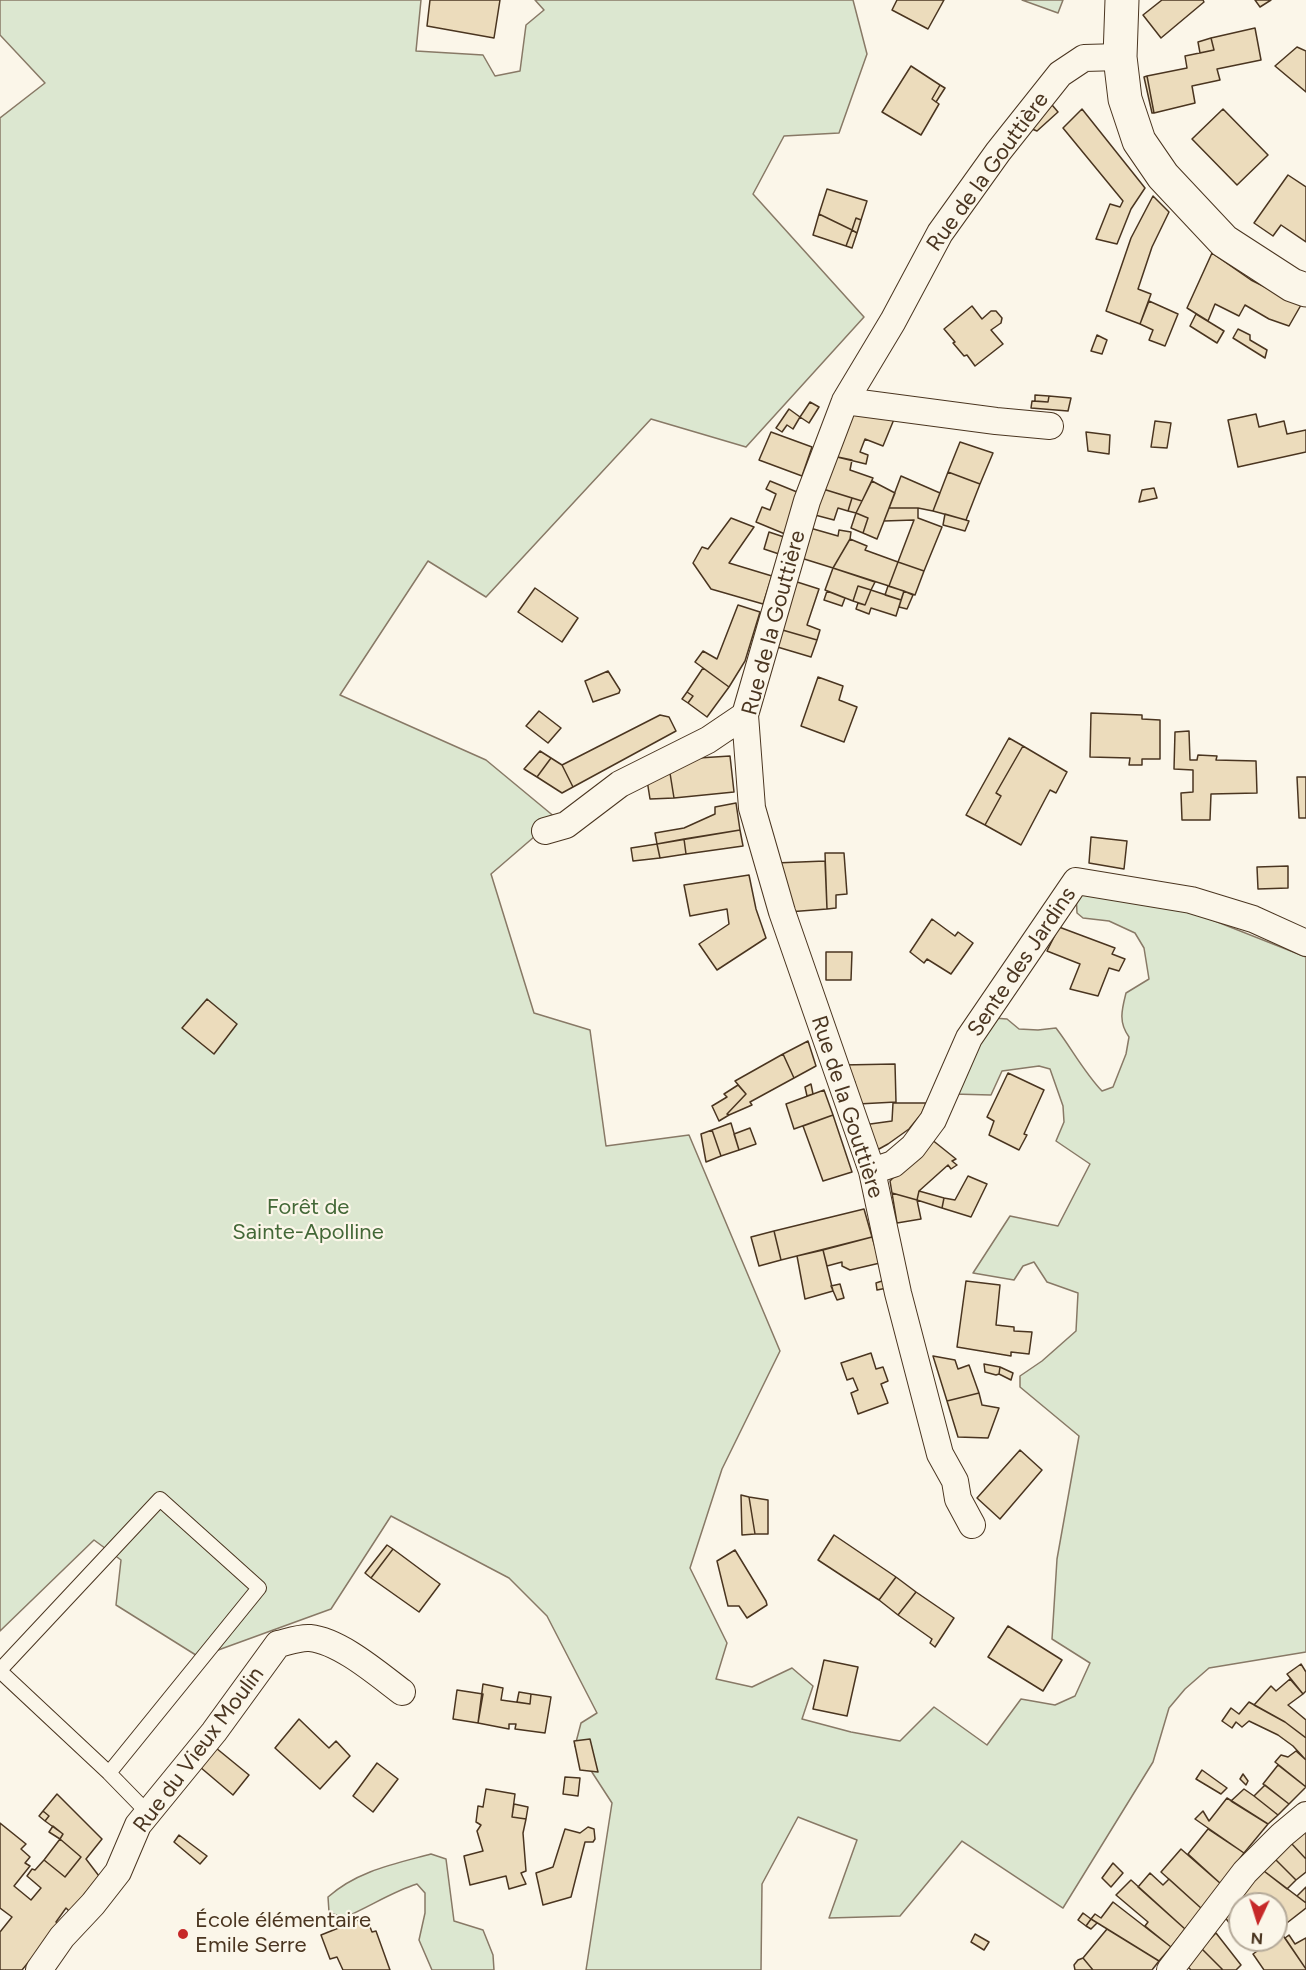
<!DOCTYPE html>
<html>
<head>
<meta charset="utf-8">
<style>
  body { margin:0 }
  #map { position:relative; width:1306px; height:1970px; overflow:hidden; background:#fbf6e9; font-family:Figtree,sans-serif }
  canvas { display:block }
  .north { position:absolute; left:1228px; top:1892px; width:60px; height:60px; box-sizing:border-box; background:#fbf6e9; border:2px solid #b4a999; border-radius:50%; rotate:184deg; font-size:16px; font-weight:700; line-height:24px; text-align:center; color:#4a3520 }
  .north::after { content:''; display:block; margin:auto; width:21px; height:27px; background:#c62828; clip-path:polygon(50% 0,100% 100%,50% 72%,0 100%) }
</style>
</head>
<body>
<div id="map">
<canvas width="1306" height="1970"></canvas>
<div class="north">N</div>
</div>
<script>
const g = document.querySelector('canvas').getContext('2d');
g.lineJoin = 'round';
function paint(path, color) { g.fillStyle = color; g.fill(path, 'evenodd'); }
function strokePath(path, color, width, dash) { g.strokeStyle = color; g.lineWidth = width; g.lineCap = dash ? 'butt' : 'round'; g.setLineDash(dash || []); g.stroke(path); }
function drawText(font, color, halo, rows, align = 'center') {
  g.font = font + ' Figtree,sans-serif'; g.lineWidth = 4.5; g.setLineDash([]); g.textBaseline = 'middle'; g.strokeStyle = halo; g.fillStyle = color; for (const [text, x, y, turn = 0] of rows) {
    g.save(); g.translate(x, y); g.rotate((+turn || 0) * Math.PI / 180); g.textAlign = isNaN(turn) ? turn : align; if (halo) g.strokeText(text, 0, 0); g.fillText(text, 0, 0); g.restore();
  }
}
const green = new Path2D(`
  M0 0H421L416 51 483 55 495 76 520 71 526 25 544 10 535 0H853L867 54 839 133 784 136 753 194 864 317 746 447 651 419 486 597 428 561 340 695 486 760 556 818 491 874 534 1013 590 1030 606 1146 689 1135 780 1351 722 1469 690 1568 727 1643 716 1679 752 1687 792 1668 813 1686 802 1719 851 1732 900 1741 934 1707 987 1745 1021 1699 1055 1705 1075 1696 1090 1663 1052 1639 1057 1559 1079 1436 1020 1387V1376L1042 1361 1076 1331 1078 1293 1047 1282 1034 1262 1023 1266 1014 1280 973 1273 1010 1216 1058 1226 1090 1164 1056 1141 1064 1122 1063 1106 1050 1069 1039 1066 1002 1071 991 1095 953 1094 994 1018 1007 1019 1019 1029 1038 1030 1056 1028C1072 1049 1084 1072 1102 1091L1113 1087 1126 1054 1129 1037C1118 1022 1122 1009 1126 993L1149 979 1144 948 1135 933 1109 921 1083 918 1077 913 1076 893 1177 906 1306 957V1652L1209 1668 1185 1689 1169 1708 1153 1762 1063 1908 962 1841 900 1916 829 1918 857 1840 798 1817 762 1884 761 1970H586L612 1803 575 1746 581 1723 597 1713 547 1616 509 1578 391 1516 331 1609 199 1657 116 1605 121 1560 94 1540 0 1631V118L45 83 0 35Z
  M1022 0H1063L1058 13Z
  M431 1854 446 1859 454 1921 483 1930 493 1955 494 1970H432L419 1940 425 1913V1893L417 1884C391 1892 368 1908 343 1918L329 1912 328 1897C357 1871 394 1864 431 1854Z`);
const building = new Path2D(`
  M430 0H500L494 38 427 26Z
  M897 0H944L928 29 892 10Z
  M1162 0H1203L1204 2 1161 38 1143 15Z
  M1255 0H1271L1260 7Z
  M1255 28 1261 60 1217 69 1220 80 1192 86 1195 103 1154 113 1147 76 1187 68 1185 56 1214 50 1211 38Z
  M1211 38 1214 50 1200 53 1198 42Z
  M1297 47 1306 51V92L1275 66Z
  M911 66 940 85 932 99 939 104 921 135 882 112Z
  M1147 76 1154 113H1152L1144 77Z
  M940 85 945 88 936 102 932 99Z
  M1047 99 1058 112 1037 131 1022 125Z
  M1082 109 1145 188 1131 209 1117 244 1096 239 1110 204 1120 207 1123 201 1063 128Z
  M1223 109 1268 155 1237 185 1192 139Z
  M1288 175 1306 187V242L1281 225 1273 236 1254 223Z
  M827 189 867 201 861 220 856 218 852 230 819 214Z
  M1153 196 1169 212 1152 247 1138 289 1151 294 1140 324 1106 311 1131 238Z
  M819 214 852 230 846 246 813 235Z
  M856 218 861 220 857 233 852 230Z
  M852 230 857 233 852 248 846 246Z
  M1212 253 1251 280 1301 305 1289 326 1269 319 1245 305 1239 316 1215 304 1208 321 1187 308Z
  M1149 301 1178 314 1165 346 1149 340 1153 330 1140 324Z
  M972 306 982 319 991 311H996L1002 318 1001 323 991 330 1003 344 975 366 967 355 964 356 953 343 955 342 944 329Z
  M1196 314 1224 331 1217 343 1190 326Z
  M1238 329 1250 335V340L1267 350 1265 358 1233 338Z
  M1097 335 1107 340 1102 354 1091 351Z
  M1035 395 1049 396 1048 402 1035 401Z
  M1049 396 1071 398 1068 411 1031 408 1032 401 1048 402Z
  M810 402 819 407 809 423 800 417Z
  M789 409 800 417 793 429 787 425 782 432 776 428Z
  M857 409 897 412 883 446 865 439 860 452 868 455 866 464 833 456 842 429Z
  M1256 414 1259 427 1284 421 1287 434 1306 430V452L1238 467 1228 420Z
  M1155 421 1171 423 1167 448 1151 447Z
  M771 432 812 447 802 476 759 460Z
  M1086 432 1110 435 1109 454 1088 451Z
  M960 442 993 453 980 484 948 472Z
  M833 456 852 460 850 470 873 478 862 501 823 489Z
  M948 472 980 484 966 520 933 511Z
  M901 476 940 493 933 511 918 508H889Z
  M770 481 797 492 785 534 756 522 762 507 770 510 776 494 766 489Z
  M872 481 895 493 877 539 863 533 868 518 856 513Z
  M1154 488 1157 498 1139 502 1142 490Z
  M823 489 852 498 848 511 838 508 834 520 815 515Z
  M852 498 862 501 856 513 848 511Z
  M889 508H918V518L942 527 924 571 898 562 914 520 884 521Z
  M856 513 868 518 863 533 851 528Z
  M945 514 969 521 965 531 943 525Z
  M731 518 754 527 729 563 772 576 763 604 711 589 693 563 702 547 708 549Z
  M810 528 838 536 839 530 851 532 850 539 833 568 801 558Z
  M769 532 784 537 779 554 764 549Z
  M850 539 867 546 865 550 898 562 889 586 833 568Z
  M898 562 924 571 915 595 889 586Z
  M833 568 875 582 871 590 858 586 853 601 825 590Z
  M794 581 819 589 807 625 820 630 817 640 779 629Z
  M858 586 871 590 865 605 853 601Z
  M888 586 904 591 901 600 885 595Z
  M535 588 578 618 562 642 518 612Z
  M871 590 901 600 896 616 871 608 869 614 856 609 858 603 865 605Z
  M827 591 845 598 842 606 824 600Z
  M904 591 913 595 907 609 899 607Z
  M738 605 760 612 745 661 729 687 695 662 703 651 717 659Z
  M779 629 817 640 811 657 774 646Z
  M703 668 729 687 707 717 688 703 693 696 687 692Z
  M608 671 620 690 619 693 593 702 585 681Z
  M818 677 843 686 839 700 857 707 844 742 801 726Z
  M687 692 693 696 688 703 682 699Z
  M539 711 561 728 548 743 526 726Z
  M1091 713 1142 715V719L1160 720V759H1142V765H1129L1130 758 1090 757Z
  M660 715 669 717 676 731 573 787 562 765Z
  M1189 731 1190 760H1197L1198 755 1217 756 1216 760 1256 761 1257 793 1211 794 1210 820H1182L1181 793 1193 792V770L1174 769 1175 732Z
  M1009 738 1023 746 996 793 1001 796 985 825 966 815Z
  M1023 746 1067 772 1056 793 1050 790 1021 845 985 825 1001 796 996 793Z
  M540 751 551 758 537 777 524 769Z
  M730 756 734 792 674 798 669 767 683 759Z
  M551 758 562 765 573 787 562 793 537 777Z
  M669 767 674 798 650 799 647 780Z
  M1297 777H1306V818H1299Z
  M736 803 740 830 657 844 655 833 684 828 715 814V807Z
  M740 830 743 846 686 854 684 839Z
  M1091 837 1127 841 1124 869 1089 863Z
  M684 839 686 854 660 858 657 844Z
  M657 844 660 858 633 861 631 848Z
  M825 853H844L847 894 836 895V908L827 909Z
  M825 861 827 909 788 912 775 863Z
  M1288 866V888L1258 889 1257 867Z
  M749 875 756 909 766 938 717 970 699 944 729 924 727 909 690 916 684 885Z
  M932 919 955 936 958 932 973 943 951 974 927 959 924 963 910 952Z
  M1059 927 1115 948 1112 954 1125 959 1119 971 1109 968 1098 996 1070 989 1080 964 1047 951Z
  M826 952H852L851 980H826Z
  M207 999 237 1024 214 1054 182 1028Z
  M808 1041 816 1066 794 1078 783 1054Z
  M783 1054 794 1078 750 1102 752 1105 729 1115 727 1114 746 1094 735 1081Z
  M895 1064 896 1102 858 1104 855 1096V1082H847L842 1065Z
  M1008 1073 1044 1090 1024 1134 1027 1135 1019 1150 989 1135 994 1121 987 1117Z
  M811 1084 813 1094 807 1096 805 1087Z
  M738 1085 746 1094 727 1114 729 1115 719 1121 712 1106 727 1097 724 1094Z
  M824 1090 833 1115 794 1129 786 1104Z
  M893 1103H926L922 1113 909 1129 888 1144 879 1149 873 1148 863 1125 892 1121Z
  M833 1115 852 1172 823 1181 803 1126Z
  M731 1123 739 1150 721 1156 712 1130Z
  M750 1128 756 1144 739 1150 734 1134Z
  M712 1130 721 1156 706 1162 701 1134Z
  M931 1139 956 1159 952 1161 957 1165 951 1169 948 1165 919 1191 917 1200 892 1193 890 1181Z
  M968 1176 987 1184 971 1217 942 1208 944 1198 955 1200Z
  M919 1191 944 1198 942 1208 917 1200Z
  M892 1193 917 1200 921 1219 897 1223Z
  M864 1209 872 1237 781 1260 774 1231Z
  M774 1231 781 1260 759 1266 751 1237Z
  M872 1237 880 1263 850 1270 842 1266V1262L827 1266 823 1250Z
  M823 1250 833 1291 805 1299 797 1256Z
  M885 1280 887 1288 877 1290 876 1283Z
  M966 1281 1000 1285 996 1325 1014 1327V1331L1032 1332 1029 1354 1011 1352V1356L957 1347Z
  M840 1284 844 1298 837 1300 831 1286Z
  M871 1353 876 1369 883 1367 888 1381 881 1384 888 1403 858 1414 851 1393 858 1390 853 1378 847 1380 841 1363Z
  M933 1356 955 1360 958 1369 969 1365 979 1393 947 1401Z
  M984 1364 1000 1367 999 1374 996 1375 985 1372Z
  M1000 1367 1013 1373 1011 1380 999 1374Z
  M979 1393 982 1405 999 1408 988 1438 958 1437 947 1401Z
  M1020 1450 1042 1470 1000 1519 977 1498Z
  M741 1495 749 1497 755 1534 742 1535Z
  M749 1497 768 1500V1534H755Z
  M834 1535 896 1577 879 1600 818 1560Z
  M387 1545 393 1549 371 1578 365 1573Z
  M393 1549 440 1584 419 1612 371 1578Z
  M735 1550 766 1601 767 1605 747 1618 739 1606H728L717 1561Z
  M896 1577 916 1592 898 1615 879 1600Z
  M916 1592 954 1618 935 1647 930 1643 932 1639 898 1615Z
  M1008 1626 1062 1660 1043 1691 988 1657Z
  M824 1660 858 1667 847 1716 813 1709Z
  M1301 1664 1306 1672V1691L1303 1694 1287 1674Z
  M1290 1679 1303 1694 1288 1705 1306 1720V1738L1285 1722 1254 1705 1271 1686 1276 1691Z
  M483 1684 503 1688 501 1700 530 1704 531 1694 551 1697 545 1733 515 1729 516 1724H509V1729L478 1723Z
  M457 1690 483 1694 478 1723 453 1719Z
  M519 1692 531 1694 530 1704 517 1702Z
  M1249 1702 1285 1722 1306 1738V1760L1293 1746 1278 1735 1249 1721 1242 1727 1236 1722 1232 1728 1222 1721 1231 1708 1239 1714Z
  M299 1719 329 1748 336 1741 350 1756 320 1789 275 1748Z
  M590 1739 598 1772 580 1770 574 1741Z
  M216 1748 249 1775 233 1795 200 1767Z
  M1296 1751 1306 1760V1787L1275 1762 1281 1755 1288 1757Z
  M377 1763 398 1779 373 1812 353 1796Z
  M1278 1765 1306 1787 1289 1804 1263 1784Z
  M1202 1770 1227 1788 1221 1794 1196 1779Z
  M1243 1774 1248 1781 1246 1785 1240 1779Z
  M565 1777 580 1778 578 1796 563 1794Z
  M1265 1785 1289 1804 1278 1815 1254 1796Z
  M486 1789 515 1794 512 1817 526 1819 523 1833 526 1871 521 1873 526 1884 509 1889 506 1876 470 1885 464 1856 483 1851 477 1831 481 1825 476 1822 478 1806 483 1807Z
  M1244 1789 1254 1796 1278 1815 1268 1824 1231 1801Z
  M57 1794 102 1839 86 1859 99 1876 70 1912 66 1908 56 1922 60 1924 22 1970H0V1932L12 1917 0 1908V1823L26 1844 21 1849 30 1857 25 1863 30 1866 14 1886 31 1900 41 1888 27 1876 32 1869 35 1870 44 1860 65 1877 81 1857 60 1839 63 1834 45 1821 49 1816 43 1811Z
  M1227 1798 1268 1824 1244 1853 1195 1819 1203 1811 1209 1821Z
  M514 1804 528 1807 526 1819 512 1817Z
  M43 1811 49 1816 45 1821 39 1816Z
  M53 1826 63 1834 60 1839 49 1832Z
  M588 1827 594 1829 595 1839 593 1842H585L571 1897 543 1905 536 1873 553 1867 565 1829 580 1833Z
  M1208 1829 1244 1853 1221 1884 1188 1854Z
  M1306 1831V1859L1291 1843Z
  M179 1835 207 1856 200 1864 174 1842Z
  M60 1839 81 1857 65 1877 44 1860Z
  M1291 1843 1306 1859V1872L1296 1880 1273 1857Z
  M1181 1849 1221 1884 1202 1909 1161 1872Z
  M1273 1857 1296 1880 1287 1889 1260 1868Z
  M1113 1863 1123 1873 1111 1887 1102 1878Z
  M1260 1868 1306 1903V1908L1283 1926 1276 1917V1904H1240V1937L1224 1916Z
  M1150 1873 1163 1885 1169 1879 1202 1909 1185 1929 1138 1887Z
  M1131 1880 1185 1929 1171 1947 1145 1926 1148 1922 1116 1895Z
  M1306 1887V1903L1297 1896Z
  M1113 1902 1171 1947 1159 1961 1091 1919 1095 1914 1101 1918Z
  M1083 1913 1091 1919 1086 1926 1078 1920Z
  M366 1917 372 1932 376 1931 390 1970H343L337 1957 330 1959 321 1935Z
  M1091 1919 1097 1923 1091 1929 1086 1926Z
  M1107 1929 1159 1961 1152 1970H1093L1083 1958Z
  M1216 1933 1241 1965 1236 1970H1223L1201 1948Z
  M975 1934 989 1942 984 1950 971 1942Z
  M1282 1934 1306 1969V1970H1264L1253 1954 1273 1940H1276V1938Z
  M1289 1935 1295 1944 1306 1938V1969L1285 1938Z
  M1201 1948 1223 1970H1191L1186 1965Z
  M1083 1958 1093 1970H1075L1074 1965 1078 1960Z`);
const service = new Path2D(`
  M0 1670 160 1499 259 1588 109 1773
  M0 1671 109 1773 148 1813`);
const minor = new Path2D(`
  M845 401 996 421 1050 426
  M545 831 566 825 620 784 708 740 745 715
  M872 1171 893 1164 913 1147 933 1120 969 1038 1076 881 1191 900 1253 919 1306 943
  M972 1525 958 1499 955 1481 940 1454 898 1293 872 1171 782 912 752 808 745 715 807 501 845 401 893 321 940 233 998 152 1060 74 1084 58 1120 57
  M39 1970 62 1937 93 1904 118 1872 138 1825 214 1732 278 1644C287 1642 300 1637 310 1638 340 1641 378 1674 402 1692
  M1170 1970 1245 1872 1282 1835 1306 1815`);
const tertiary = new Path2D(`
  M1122 0 1120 57 1125 99 1139 141 1163 176 1224 241 1292 285 1306 290`);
const markers = [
  [183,1934,6,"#c62828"]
];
const streetNames = [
  ["Rue de la Gouttière",988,172,-54],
  ["Rue de la Gouttière",774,623,-75],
  ["Sente des Jardins",1022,962,-56],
  ["Rue de la Gouttière",847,1107,72],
  ["Rue du Vieux Moulin",199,1750,-53]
];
const parkNames = [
  ["Forêt de",308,1208],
  ["Sainte-Apolline",308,1233]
];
const poiNames = [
  ["École élémentaire",195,1921],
  ["Emile Serre",195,1946]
];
paint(green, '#dce7d0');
strokePath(green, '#887966', 1.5);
paint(building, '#ecdcbc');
strokePath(building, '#4a3520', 1.5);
strokePath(service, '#4a3520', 16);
strokePath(minor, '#4a3520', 28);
strokePath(tertiary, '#4a3520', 35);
strokePath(service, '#fbf6e9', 14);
strokePath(minor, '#fbf6e9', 26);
strokePath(tertiary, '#fbf6e9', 33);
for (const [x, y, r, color] of markers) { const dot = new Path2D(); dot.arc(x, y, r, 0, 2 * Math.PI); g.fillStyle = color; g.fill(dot); strokePath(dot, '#fbf6e9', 2); }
drawText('22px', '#4a3520', '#fbf6e9', streetNames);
drawText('22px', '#436837', '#fbf6e9', parkNames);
drawText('22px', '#4a3520', '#fbf6e9', poiNames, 'left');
</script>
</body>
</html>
